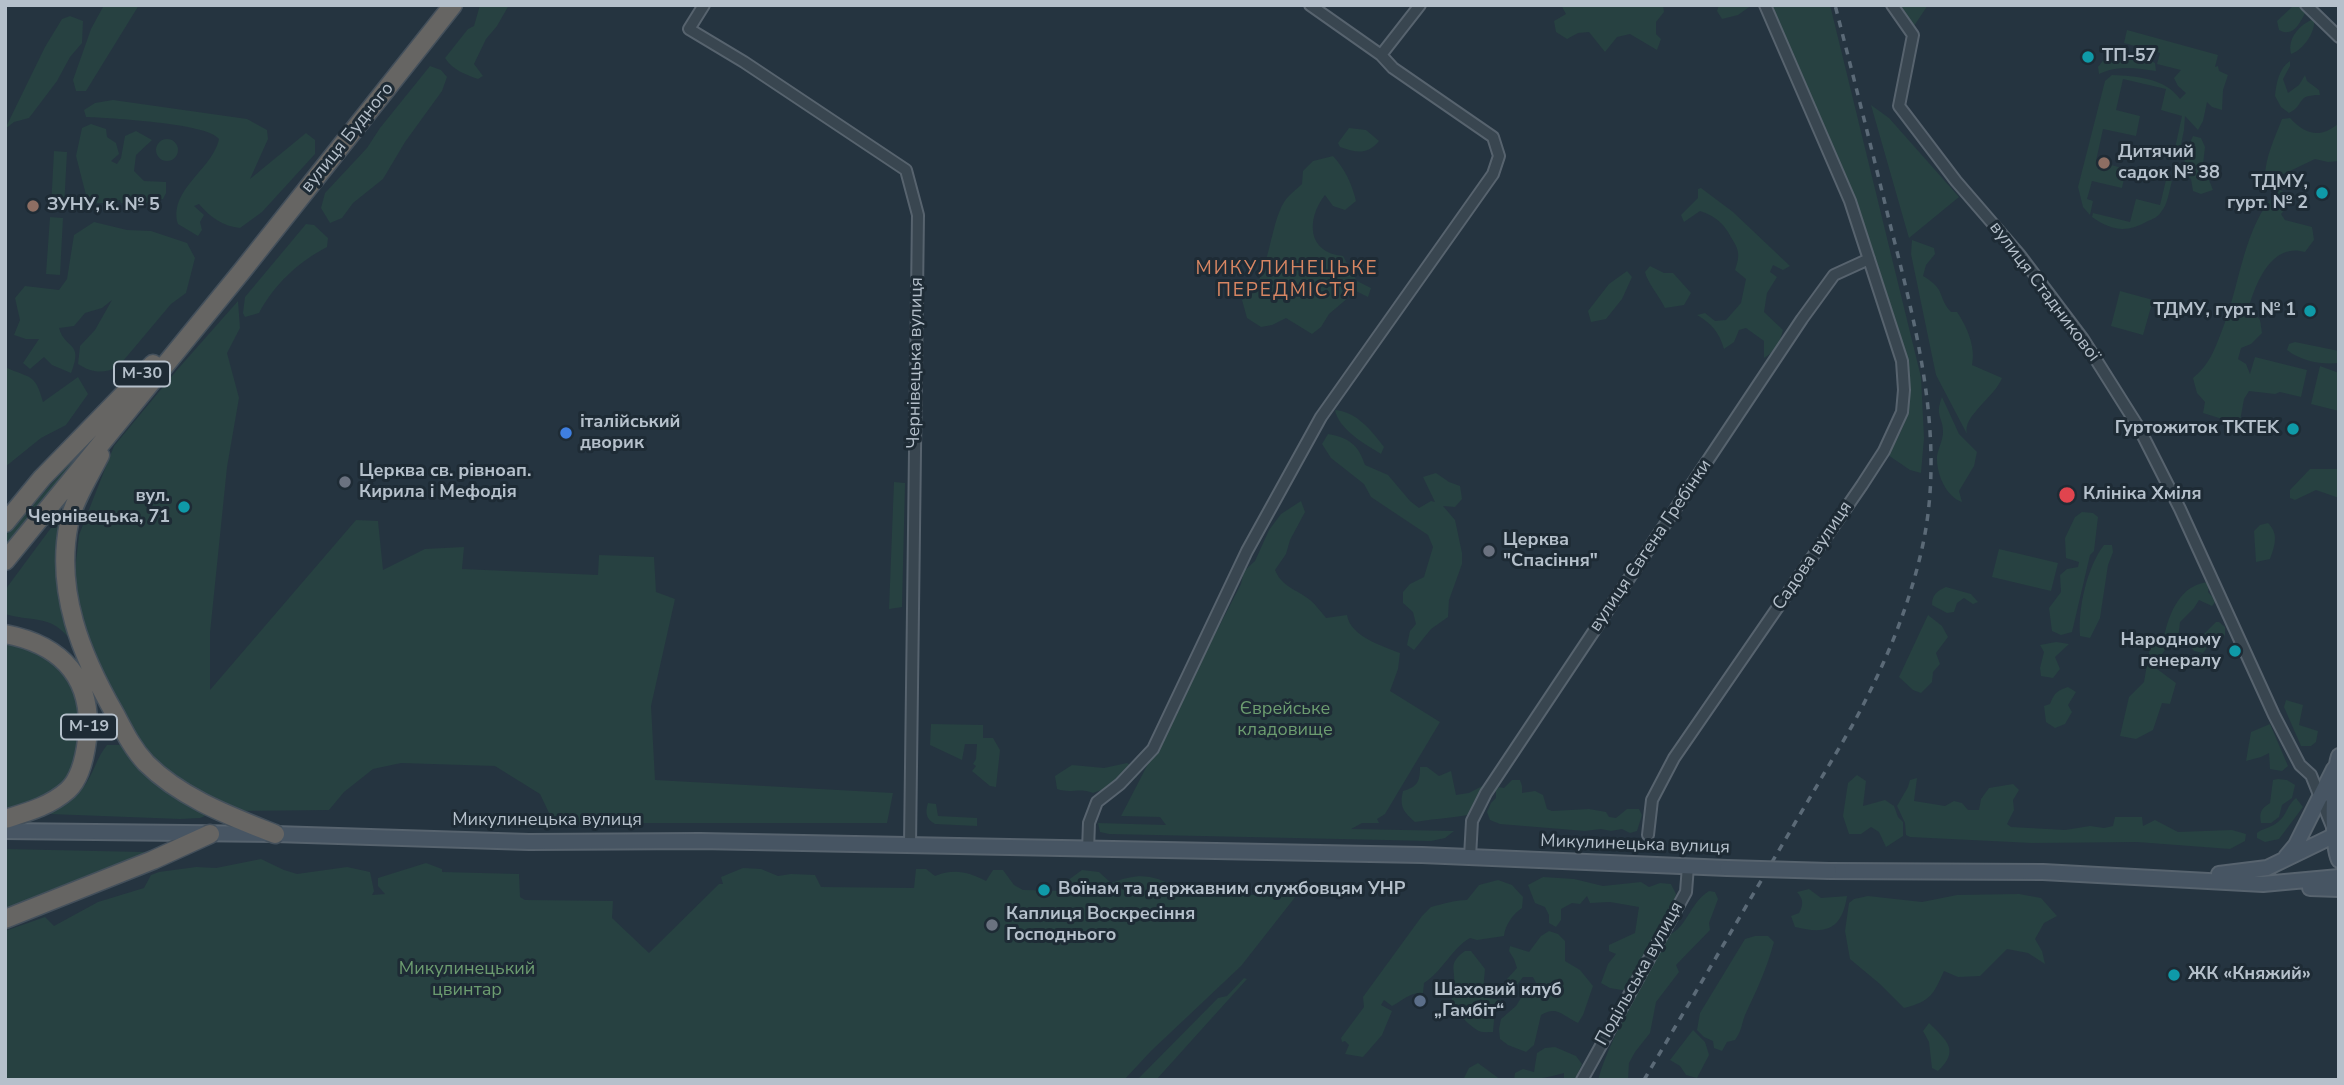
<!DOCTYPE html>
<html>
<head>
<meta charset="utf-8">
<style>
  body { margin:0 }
  #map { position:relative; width:2344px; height:1085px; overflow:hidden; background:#253440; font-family:"Nunito Sans",sans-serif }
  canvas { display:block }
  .frame { position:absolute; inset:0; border:7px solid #b5c0cb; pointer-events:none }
</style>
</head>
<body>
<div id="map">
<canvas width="2344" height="1085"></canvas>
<div class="frame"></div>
</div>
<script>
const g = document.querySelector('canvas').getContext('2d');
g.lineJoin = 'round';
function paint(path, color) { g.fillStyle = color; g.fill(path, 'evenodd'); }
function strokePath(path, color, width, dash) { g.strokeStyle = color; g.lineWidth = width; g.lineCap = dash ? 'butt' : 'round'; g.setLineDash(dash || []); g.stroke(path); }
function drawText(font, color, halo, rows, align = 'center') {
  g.font = font + ' "Nunito Sans",sans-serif'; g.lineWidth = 6; g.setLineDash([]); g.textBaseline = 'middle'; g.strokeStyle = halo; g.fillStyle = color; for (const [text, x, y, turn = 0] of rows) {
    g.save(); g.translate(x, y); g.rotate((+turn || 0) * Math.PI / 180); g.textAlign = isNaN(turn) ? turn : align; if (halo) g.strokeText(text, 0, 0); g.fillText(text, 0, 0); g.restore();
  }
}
const green = new Path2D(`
  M104 5H139L86 91H76L73 80 91 29Z
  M480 5H509L497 26 486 39 474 64 483 76 478 79C464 74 453 70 445 58L468 29 474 26Z
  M1561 5H1663L1664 12 1656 22V34L1661 39 1657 50 1630 34 1617 37 1605 52 1589 32 1578 33 1567 39 1556 32 1554 21 1566 14Z
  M1719 5H1752L1738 15 1722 19 1717 11Z
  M1771 5H1830L1921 377 1924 438 1921 473 1910 470 1888 455C1896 441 1905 427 1907 411 1913 372 1899 334 1888 297 1857 196 1814 101 1771 5Z
  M1888 5H1928L1914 26Z
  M2294 5H2303L2305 13C2300 23 2293 38 2279 30L2277 21Z
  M70 16 83 21 82 43 70 57 57 81 29 118 14 122 5 129 45 47 62 19Z
  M2314 19C2316 32 2303 50 2291 54 2287 38 2300 24 2314 19Z
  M2127 30 2218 55 2215 67 2218 66 2219 71 2228 75 2223 90 2222 110 2212 107 2207 102 2203 121 2198 130 2185 116 2184 130 2180 149 2175 148 2182 116 2161 110 2166 89 2123 79 2116 110 2140 116 2136 136 2103 129 2096 161 2126 169 2122 188 2092 181 2087 199 2093 201 2090 215 2083 207 2078 187 2105 81 2112 75C2136 76 2165 78 2180 99L2186 93 2178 86 2174 78 2181 70 2157 64 2160 53 2124 43Z
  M2122 51C2135 52 2144 57 2155 63L2156 71C2136 68 2118 65 2099 74L2098 67C2105 58 2110 52 2122 51Z
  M2290 61V66L2283 79 2288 93 2299 85 2305 75 2307 81 2319 90 2320 95C2295 95 2306 104 2289 113L2281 107 2275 96C2276 84 2279 68 2290 61Z
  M430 66 441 70 447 77 442 91 405 142 383 179 353 203 342 218 330 223 321 208 325 193 367 148 380 128Z
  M113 100 247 119 267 130 268 139 250 179 306 133 315 140V154L262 212 240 228C223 226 211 218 199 204L194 206 204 215 200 222 202 230 198 236 178 224C168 190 213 169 219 139 208 123 108 118 86 117L84 110 95 103Z
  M1871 105 1889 118 1959 197 1909 238Z
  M2290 118C2306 135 2320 139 2339 123V161L2328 162 2315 159 2269 181 2265 177C2265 158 2275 137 2282 119Z
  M91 124 106 129 107 137 116 143 119 154 111 161 117 164 121 158 125 136 136 131 152 140 136 155 134 171 144 181 166 182V193L163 199C143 202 142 207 121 203L120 200 110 203H97L86 195 76 156 82 128Z
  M1349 128 1366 130 1379 141C1367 155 1357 153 1340 147L1338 143Z
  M2193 136 2201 138 2205 147 2202 173 2209 180 2213 190 2201 194 2193 191 2191 179 2184 173 2185 154Z
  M156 150a11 11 0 1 1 22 0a11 11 0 1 1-22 0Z
  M54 151 67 152 64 208H51Z
  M1333 156C1345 169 1352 184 1356 201L1345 210 1333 206 1325 195C1306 219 1307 253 1343 256L1357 281 1371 288 1368 297 1356 291 1329 314 1321 327 1312 334 1286 318 1272 325 1261 327 1247 318 1242 300C1268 288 1269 228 1283 204 1287 196 1296 190 1302 184L1303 171 1313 161Z
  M2166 180 2172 181C2169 191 2168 204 2161 212 2158 217 2153 219 2148 221 2127 233 2112 231 2092 217L2093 213 2130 222 2136 199 2160 205Z
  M1701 188 1733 212 1790 266 1783 270 1773 265 1770 272 1777 277 1767 293 1764 312 1783 330C1780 342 1776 351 1764 358V341L1746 328 1739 330 1734 342 1724 349C1719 332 1712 324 1697 315L1705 313 1715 321 1726 320 1741 303 1746 279 1735 270C1742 251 1737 248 1728 232 1720 220 1714 216 1700 211L1684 222 1681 215 1698 198V189Z
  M2279 189 2285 193 2288 206 2281 214 2285 220 2312 227 2314 240 2305 252C2273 242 2256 281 2249 307L2260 320 2262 333 2251 344 2241 348 2238 359 2246 364 2250 374 2255 357 2307 370 2301 397 2280 392 2275 394 2249 391 2244 399 2240 421 2232 422 2203 413 2205 402 2197 393 2193 378C2209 365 2214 351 2221 333 2241 285 2242 227 2279 189Z
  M50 217 63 218 60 275 46 274Z
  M94 222 127 230 151 231 187 243 195 258 186 293 171 304 118 367C103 374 92 373 78 364L80 346 95 330 112 300 102 308 85 313 74 326 59 328C65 350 84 341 71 373L52 365 44 357 30 369 23 363 39 339H26L14 335 20 320 15 298 25 286 59 290 67 279 74 235Z
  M306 224 314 225 328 238 327 247C298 262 274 285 259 313L245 317 243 313 245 297Z
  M1912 240 1934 248 1935 254 1926 265 1923 276C1947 290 1937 297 1951 312H1957C1967 327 1976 347 1972 365L2002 378C1995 397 1962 416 1967 434L1936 375 1911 254Z
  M1650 266 1664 273H1673L1691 293 1684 305 1665 308C1660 297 1647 282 1645 272Z
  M1627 271 1632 277 1622 299 1606 319 1591 322 1588 311 1609 284Z
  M2120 291 2153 300 2143 335 2111 326Z
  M238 301 240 328 227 353 239 398 227 467 210 633V690L356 520 378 521 383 570 425 549 464 547 462 569 598 575 599 555 654 557 656 592 675 599 651 706 655 780 893 793 887 823H583L550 815 540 794 495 766 401 763 373 769 344 792 329 810 239 811 168 773 145 750 114 700 91 650 79 614 74 579 79 535 114 446 177 370Z
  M2295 342 2339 351V363C2322 365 2301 361 2287 350L2289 344Z
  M2320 366 2339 373V411L2311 404Z
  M5 367C30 379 35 372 43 402L78 377 88 394 66 425 41 438 5 467Z
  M1942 397 1959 434 1977 452 1974 466 1959 491 1962 502C1946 497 1936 473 1937 456 1938 449 1942 442 1943 434 1944 417 1934 417 1942 397Z
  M1335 410C1357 412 1371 430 1384 447L1381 454C1365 444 1339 430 1335 410Z
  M1328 434C1349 438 1358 444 1365 465L1388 475 1410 501 1419 508 1431 501 1435 502 1423 477 1436 473 1449 482 1460 486 1462 499 1455 507 1443 506 1455 520 1462 553V564L1449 600 1448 617 1431 629 1414 650 1407 645 1410 631 1416 624 1413 612 1403 603V592L1410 584 1424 577 1433 547 1428 535 1371 497 1364 484 1331 458 1322 444Z
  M80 452 82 453 5 550V536Z
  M2310 469H2339V498L2316 490 2295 500 2290 498V490Z
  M894 482 905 483 902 607 889 609Z
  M1301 501 1305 512 1290 540 1286 554 1275 570C1282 587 1296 589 1310 600 1316 605 1321 612 1326 618L1347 615C1350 636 1382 646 1400 653L1398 669 1390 691 1440 722 1385 814 1377 819 1379 823H1362L1351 829 1454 831 1445 838 1431 841 1109 834 1100 832 1098 823 1166 825 1160 817 1121 816 1241 584 1244 571 1255 561 1269 530 1281 514Z
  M2082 512 2093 513 2098 517 2094 551 2090 555 2072 632 2061 635 2052 631 2049 608 2061 592 2060 575 2067 569 2078 567 2079 562 2066 558 2065 538 2075 517Z
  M62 513 64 520 57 571 62 612 68 637C49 614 30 622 5 614V590Z
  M2268 523C2279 534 2275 545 2270 559L2256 562 2254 531 2260 525Z
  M2104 545H2112L2113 552 2108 565 2100 618 2090 638 2080 636C2078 608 2087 567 2104 545Z
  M1999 549 2058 563 2051 591 1992 577Z
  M2210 582 2208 592 2216 601 2212 606 2199 600 2194 608 2180 622 2178 640 2172 645 2166 644 2165 650 2153 666 2176 683 2170 704 2162 703 2153 730 2136 739 2120 736 2129 697 2144 682 2150 647 2157 638 2164 637C2169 613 2181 583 2210 582Z
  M1946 587 1971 594 1978 602 1973 604 1964 598 1957 603 1954 612 1947 613 1932 605C1932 595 1937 591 1946 587Z
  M1928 615 1942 626 1948 637 1936 653 1940 664 1933 672 1932 682 1921 693 1913 690 1899 677Z
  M2216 622H2219L2225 627V635L2220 640H2213L2203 653 2194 651 2191 647 2193 641 2202 636Z
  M2056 642 2069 644 2055 657 2060 669 2053 678 2041 676 2040 668 2044 652 2040 645Z
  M5 644 37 649 58 665 73 686 80 706 79 751 68 774 58 790 21 807H5Z
  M2068 687 2076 692 2068 705 2072 712 2065 724 2055 728 2046 722 2044 706 2050 704C2054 693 2058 690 2068 687Z
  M2286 700 2303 705 2299 725 2318 731 2316 742 2311 746H2301L2284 707Z
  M931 724 983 725V738H993L1000 750 996 787 990 786 972 771 976 766 973 764 976 759 977 744H965L962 760 930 745Z
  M2270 724 2288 766 2282 771 2270 769 2269 753 2261 757 2246 761 2251 732Z
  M107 745H121L141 766 203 807 205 816 200 818 180 819 50 814C59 802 76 797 85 785 94 772 97 757 107 745Z
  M1127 763 1136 768 1137 777C1125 787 1107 787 1093 793 1078 787 1073 794 1057 789L1055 776 1072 765 1104 768Z
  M1420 767H1427L1439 776 1451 771 1456 795 1469 793 1486 784 1481 812C1459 818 1438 818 1415 822 1404 812 1399 807 1403 791 1417 787 1420 782 1420 767Z
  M1857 775 1866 781 1863 806 1885 800 1894 806 1898 817 1903 822V836L1886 847 1879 832 1871 827 1861 834H1849L1843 816 1848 783Z
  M1917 778 1914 801 1945 806 1954 801 1962 803 1968 810H1979L1981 799 1989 788 2013 784 2019 790 2013 800 2014 810 2007 824 2011 827 2065 830 2090 826 2104 828 2113 826 2115 817H2142L2143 826 2155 820 2178 832 2232 830 2246 834 2245 841 2230 849 2137 842 2032 843 1910 837 1906 835 1905 823 1897 806 1908 787 1910 780Z
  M2278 779 2287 780 2295 785 2292 798 2282 805 2279 817 2271 823H2261C2259 812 2261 809 2270 803L2273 780Z
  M1512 780H1520L1522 786V793L1535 791 1543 795 1547 809 1552 811 1589 809 1606 812 1609 817 1616 818 1627 809H1639L1642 815 1637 831 1630 833 1622 829 1611 831 1601 829 1585 831 1500 824 1490 820 1487 812 1491 803 1496 798V790L1499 787 1504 788Z
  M2296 798 2303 807 2279 839 2265 842 2257 838V833C2263 828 2271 828 2278 822 2287 815 2287 805 2296 798Z
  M928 803 936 804 938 816 977 818V826L935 824C926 819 925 813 928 803Z
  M5 849 143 852 147 853 5 910Z
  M261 859 284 870 297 874 347 867 370 872 374 891 372 895 385 894 378 886V878L426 863 442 869V872L519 874 520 897 525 900 613 901 612 918 649 953 719 884H723L721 877 743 868 761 869 778 876 791 874 815 875 821 887 914 888 916 869H926L935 876C954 868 969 872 986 881L993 870H1003L1014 885 1023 890 1066 891 1067 881 1082 870 1099 872 1111 883C1141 872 1151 875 1180 888L1179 893 1296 896 1241 966 1151 1051 1124 1080H5V931L45 917 54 926 98 902 144 888 151 875 159 872 196 867 216 868Z
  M1543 877 1574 879 1603 886 1641 882 1649 887 1660 883 1671 884 1676 894 1675 903 1628 991 1610 988 1601 983 1608 964 1616 954 1609 951V945L1635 933 1639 907 1610 902 1590 903 1587 896 1580 904 1572 903 1561 909V920L1556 927 1549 923V915L1545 907 1535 903 1528 885Z
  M1498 880 1512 885 1523 897 1522 908C1513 914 1505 925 1504 936L1477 940 1470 938C1452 948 1442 972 1424 983L1423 993C1410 992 1403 1000 1392 1006L1384 1000 1381 1005 1392 1011 1382 1035 1363 1057 1345 1054 1349 1045 1345 1041 1342 1042 1341 1038 1364 1007 1363 997 1422 916 1431 907C1443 904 1454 900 1467 900L1479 885Z
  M1809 889 1821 898 1847 896C1842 929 1827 935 1795 927L1791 916 1799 913C1804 904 1803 899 1797 892Z
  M1709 891 1715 892 1718 899 1709 923 1710 930 1676 965 1679 972 1656 1002 1650 1033 1635 1052 1629 1063 1628 1080H1598C1613 1028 1646 983 1669 935 1688 926 1689 904 1709 891Z
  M2019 894 2041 898 2057 916 2044 923 2035 939 2042 951 2045 964 2028 953 2007 949 1980 976 1958 977 1944 971C1933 995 1931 1001 1904 1008L1880 984 1850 959 1845 931 1849 903 1854 899 1868 896 1922 902 1957 895Z
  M1549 931 1558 934 1565 941V961L1580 970 1593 986 1583 1015 1578 1023C1563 1016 1557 1005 1541 1015L1534 1045 1526 1052 1508 1045 1500 1039 1499 1029 1501 1019 1516 1006 1527 988 1536 983 1533 977H1523L1517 985 1506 989 1507 979 1517 968 1514 959 1509 951 1510 946 1529 952 1541 936Z
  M1755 936H1768L1774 942C1767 968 1756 992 1745 1015 1741 1026 1742 1030 1735 1040L1727 1042 1722 1051 1714 1048 1713 1041 1704 1037 1697 1030 1700 1013 1745 939Z
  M1465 951H1471L1485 969 1483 991 1487 998 1502 1000 1495 1009 1493 1032C1488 1032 1481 1033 1477 1030 1466 1023 1452 1008 1451 995 1451 986 1452 993 1454 985 1456 968 1447 964 1465 951Z
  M1244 978 1247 979 1156 1080H1137L1218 998 1227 996Z
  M1929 1023C1947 1041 1960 1050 1938 1071L1932 1068 1929 1042 1923 1031Z
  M1693 1030 1705 1042 1709 1055 1697 1078 1686 1075 1680 1066 1670 1060Z
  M1555 1047 1576 1056 1582 1064 1575 1080H1564V1073C1546 1078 1533 1080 1514 1080L1515 1073 1523 1069 1534 1072 1537 1053 1545 1048Z
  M1478 1063 1501 1080H1463L1469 1068Z`);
const minor = new Path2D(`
  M704 5 689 29 744 62 906 170 918 215 910 845
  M1310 5 1381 55 1420 5
  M1892 5 1913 35 1899 106 1956 181 2019 254 2083 339 2139 428 2180 509 2274 715 2300 765 2311 775 2332 827
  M2306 5 2339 37
  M1648 835 1652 800 1674 758 1862 485 1884 451 1902 412 1904 390 1902 361 1850 201 1765 5
  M1088 850 1089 823 1097 802 1120 784 1153 749 1247 551 1321 417 1493 174 1499 156 1493 137 1393 68 1381 55
  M1470 857 1472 821 1486 793 1802 319 1834 275 1869 259
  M1582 1080 1686 892 1688 866`);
const secondary = new Path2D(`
  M2339 756C2333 774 2331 843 2339 860
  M5 831 275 834 529 842 700 841 1422 855 1727 868
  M2286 857 2296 845 2334 769
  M1829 871 2043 872 2263 884 2339 877
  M2219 874 2267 868 2335 835
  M2310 888 2339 889`);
const trunk = new Path2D(`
  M100 455C90 475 73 502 69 523 55 591 81 655 115 714 124 731 132 748 146 763 181 798 230 816 275 834
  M5 523 42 478 153 364
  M5 561 242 271 453 5
  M5 634C63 645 94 680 87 740 85 756 81 778 68 790 50 806 28 812 5 819
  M5 919 153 860 210 834`);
const rail = new Path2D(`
  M1644 1080 1852 726C1883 669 1909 609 1923 544 1946 434 1915 323 1888 216 1871 146 1853 75 1835 5`);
const secondaryBridge = new Path2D(`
  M1727 868 1829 871`);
const markers = [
  [2088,57,7,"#0f9aa8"],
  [2104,163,7,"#8d6e63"],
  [2322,193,7,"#0f9aa8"],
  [33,206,7,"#8d6e63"],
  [2310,311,7,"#0f9aa8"],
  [2293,429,7,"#0f9aa8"],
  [566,433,7,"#3f7fe0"],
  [345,482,7,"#6b7280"],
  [2067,495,9,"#e0444e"],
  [184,507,7,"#0f9aa8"],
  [1489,551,7,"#6b7280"],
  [2235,651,7,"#0f9aa8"],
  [1044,890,7,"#0f9aa8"],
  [992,925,7,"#6b7280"],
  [2174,975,7,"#0f9aa8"],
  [1420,1001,7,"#5c6f8a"]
];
const shields = [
  [142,374,56],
  [89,727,56]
];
const shieldNames = [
  ["М-30",142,374],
  ["М-19",89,727]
];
const poiNames = [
  ["ТП-57",2102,57],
  ["Дитячий",2118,153],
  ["садок № 38",2118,174],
  ["ТДМУ,",2308,183,"right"],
  ["гурт. № 2",2308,204,"right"],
  ["ЗУНУ, к. № 5",47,206],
  ["ТДМУ, гурт. № 1",2296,311,"right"],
  ["італійський",580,423],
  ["дворик",580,444],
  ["Гуртожиток TKTEK",2279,429,"right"],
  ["Церква св. рівноап.",359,472],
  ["Кирила і Мефодія",359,493],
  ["Клініка Хміля",2083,495],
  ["вул.",170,497,"right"],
  ["Чернівецька, 71",170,518,"right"],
  ["Церква",1503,541],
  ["\"Спасіння\"",1503,562],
  ["Народному",2221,641,"right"],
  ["генералу",2221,662,"right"],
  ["Воїнам та державним службовцям УНР",1058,890],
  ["Каплиця Воскресіння",1006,915],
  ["Господнього",1006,936],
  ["ЖК «Княжий»",2188,975],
  ["Шаховий клуб",1434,991],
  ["„Гамбіт“",1434,1012]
];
const streetNames = [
  ["вулиця Будного",348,138,-51],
  ["вулиця Стадникової",2044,292,53],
  ["Чернівецька вулиця",916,363,-89],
  ["вулиця Євгена Гребінки",1651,546,-56],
  ["Садова вулиця",1813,556,-56],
  ["Микулинецька вулиця",547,821],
  ["Микулинецька вулиця",1635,845,2],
  ["Подільська вулиця",1640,974,-61]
];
const parkNames = [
  ["Єврейське",1285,710],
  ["кладовище",1285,731],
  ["Микулинецький",467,970],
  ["цвинтар",467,991]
];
const neighbourhoodNames = [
  ["МИКУЛИНЕЦЬКЕ",1287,269],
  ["ПЕРЕДМІСТЯ",1287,291]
];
paint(green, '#274141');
strokePath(minor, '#57636e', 14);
strokePath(secondary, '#57636e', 18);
strokePath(trunk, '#44505b', 21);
strokePath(minor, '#394650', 10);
strokePath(secondary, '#475563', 14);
strokePath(trunk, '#666563', 18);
strokePath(rail, '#5b6a77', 3.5, [7, 7]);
strokePath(secondaryBridge, '#57636e', 18, []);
strokePath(secondaryBridge, '#475563', 14);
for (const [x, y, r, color] of markers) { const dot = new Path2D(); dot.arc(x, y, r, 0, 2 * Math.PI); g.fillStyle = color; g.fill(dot); strokePath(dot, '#1e2b35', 2.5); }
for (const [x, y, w] of shields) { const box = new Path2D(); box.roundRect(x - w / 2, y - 12.5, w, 25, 5); g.fillStyle = '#1e2b35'; g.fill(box); strokePath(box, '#b5c0cb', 2); }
drawText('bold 16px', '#b5c0cb', null, shieldNames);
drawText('bold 18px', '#b5c0cb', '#1e2b35', poiNames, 'left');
drawText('18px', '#b5c0cb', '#1e2b35', streetNames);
drawText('18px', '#6c9c70', '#1e2b35', parkNames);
g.letterSpacing = '2px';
drawText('19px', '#d88663', '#1e2b35', neighbourhoodNames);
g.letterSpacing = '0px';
</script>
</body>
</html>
